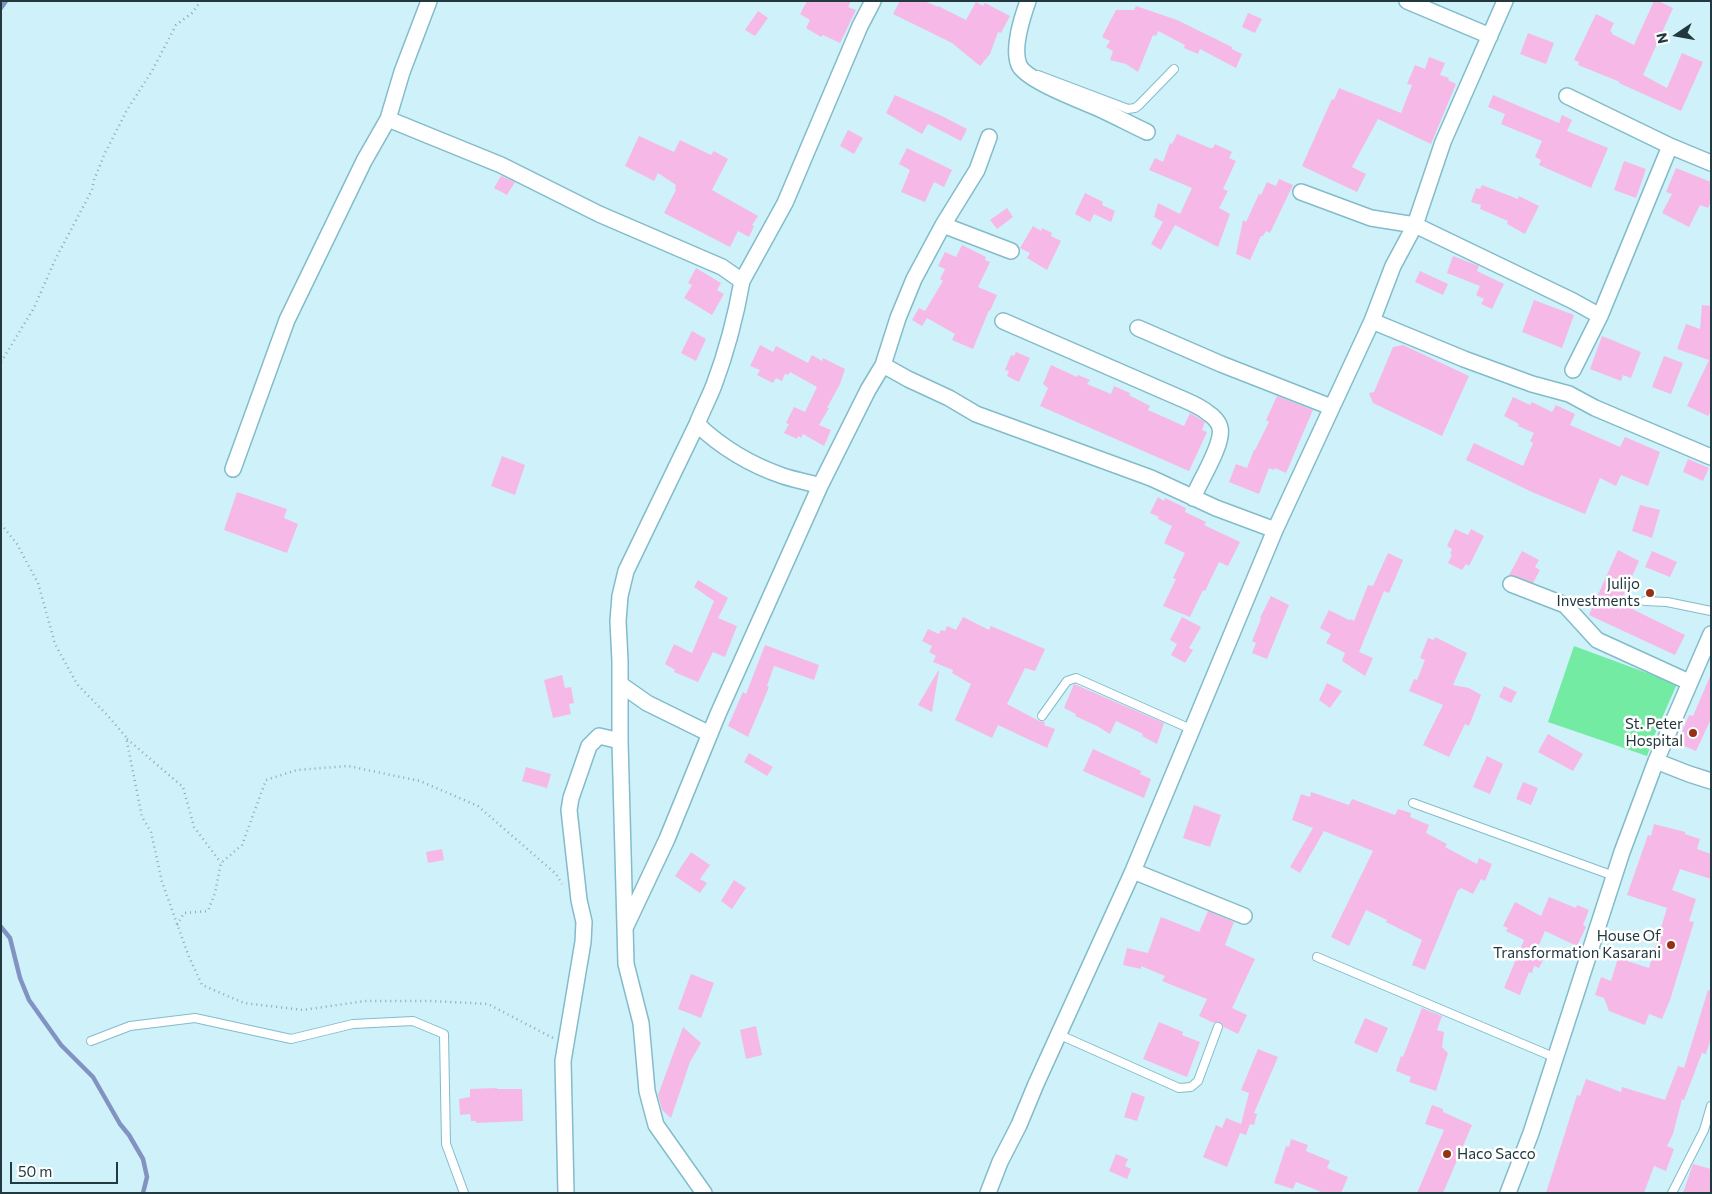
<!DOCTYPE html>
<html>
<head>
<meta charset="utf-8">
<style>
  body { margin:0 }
  #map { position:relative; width:1712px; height:1194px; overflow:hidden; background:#cff1fa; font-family:Commissioner,sans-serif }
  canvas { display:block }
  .frame { position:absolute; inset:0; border:2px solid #21393f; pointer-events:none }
  .north { position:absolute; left:1652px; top:10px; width:50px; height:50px; -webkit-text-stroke:4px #fff; paint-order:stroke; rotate:258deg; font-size:14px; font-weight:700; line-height:20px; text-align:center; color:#21393f }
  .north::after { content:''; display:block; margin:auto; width:18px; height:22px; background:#21393f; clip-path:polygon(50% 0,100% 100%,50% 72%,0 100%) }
  .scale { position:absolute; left:10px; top:1162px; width:108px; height:22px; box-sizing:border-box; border:2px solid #21393f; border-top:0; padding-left:6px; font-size:15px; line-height:18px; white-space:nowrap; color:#21393f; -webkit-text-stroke:4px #fff; paint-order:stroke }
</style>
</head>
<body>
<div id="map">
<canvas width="1712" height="1194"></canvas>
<div class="frame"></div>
<div class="north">N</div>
<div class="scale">50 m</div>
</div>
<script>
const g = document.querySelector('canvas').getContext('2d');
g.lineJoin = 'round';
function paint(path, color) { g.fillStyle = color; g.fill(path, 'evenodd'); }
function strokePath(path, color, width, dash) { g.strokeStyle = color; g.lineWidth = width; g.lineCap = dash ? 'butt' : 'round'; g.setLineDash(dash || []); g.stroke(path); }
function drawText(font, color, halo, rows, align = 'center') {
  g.font = font + ' Commissioner,sans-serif'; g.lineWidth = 5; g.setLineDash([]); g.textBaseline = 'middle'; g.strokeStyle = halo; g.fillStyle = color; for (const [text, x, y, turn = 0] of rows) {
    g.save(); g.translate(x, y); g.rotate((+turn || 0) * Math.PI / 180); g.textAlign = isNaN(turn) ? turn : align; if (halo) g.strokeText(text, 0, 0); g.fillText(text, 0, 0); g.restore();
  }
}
const green = new Path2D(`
  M1574 646 1677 684 1655 734 1647 756 1548 722Z`);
const stream = new Path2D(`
  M1 8 6 1
  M1 927 10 938 20 978 29 1000 61 1045 93 1077 120 1124 129 1135 143 1159 147 1177 143 1193`);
const building = new Path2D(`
  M807 1H851L848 7 856 10 840 43 823 35 821 37 806 28 810 20 800 14Z
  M900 1H924L938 7V6L966 20 976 2 983 6 985 3 1010 16 1001 33 998 32 990 54 980 66 952 43 893 14Z
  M1654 1H1658L1673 8 1643 75 1667 88 1682 53 1703 62 1681 111 1619 83 1620 82 1578 65 1579 62 1574 60 1596 14 1614 23 1610 31 1612 32V34L1634 45Z
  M1136 6 1177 20 1232 47V49L1242 54 1236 68 1200 49 1198 54 1184 48 1185 45 1158 31 1156 36 1153 35 1138 72 1126 64 1110 60 1113 51 1106 47 1110 41 1102 37 1116 10H1134Z
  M758 11 768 18 755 36 745 30Z
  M1248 13 1262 19 1255 33 1242 27Z
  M1528 33 1554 43 1546 64 1520 54Z
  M1429 57 1445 63 1440 75 1449 78 1448 80 1456 84 1431 144 1378 119 1352 167 1366 174 1357 192 1302 166 1332 99 1334 100 1339 88 1401 113 1412 85 1407 84 1415 65 1425 69Z
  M895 95 942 116 967 129 961 141 928 124 922 134 886 113Z
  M1493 95 1559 123 1562 115 1572 120 1567 131 1608 148 1591 188 1539 165 1541 160 1535 157 1542 141 1501 124 1505 114 1488 107Z
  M848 130 863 138 854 154 840 146Z
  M1177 134 1210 148H1213L1215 144 1232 152 1229 158 1236 161 1223 189 1228 191 1219 208 1230 214 1218 247 1175 225 1161 250 1151 244 1163 222 1154 217 1158 203 1180 214 1192 188 1149 170 1155 158 1163 162 1170 143 1172 144Z
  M639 136 674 152 680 140 711 155 714 151 728 159 712 190 758 216 752 225 754 226 749 237 738 231 730 247 664 213 676 190 675 189 676 185 658 173 654 181 625 166Z
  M907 148 952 170 944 187 934 182 925 202 901 192 910 170 899 164Z
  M1624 161 1646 169 1636 198 1614 190Z
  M1676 168 1711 182V201L1708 208 1700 205 1689 227 1662 213 1672 194 1666 192Z
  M501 176 515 182 507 195 494 188Z
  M1279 179 1293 185 1270 233 1266 231 1263 236H1261L1250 260 1236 254 1243 220 1246 222 1259 194 1261 195 1267 182 1276 186Z
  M1482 185 1518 199 1519 196 1539 206 1525 234 1507 224 1508 221 1480 209 1481 205 1471 202 1476 188 1480 189Z
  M1085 193 1103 202 1102 205 1115 211 1111 222 1094 214 1090 222 1075 214Z
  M1007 208 1013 217 997 229 990 220Z
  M1033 226 1041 231 1042 228 1052 233 1051 236 1061 241 1047 270 1027 258 1030 253 1020 248Z
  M962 245 986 257 985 260 990 262 978 287 997 295 990 311 989 310 973 349 952 340 955 334 927 318 922 326 912 320 919 308 925 311 943 281 940 279 945 269 938 266 945 252 956 257Z
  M1453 256 1479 266 1477 271 1504 284 1492 309 1481 304 1484 299 1476 295 1480 286 1447 273Z
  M696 268 721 283 717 290 724 294 712 315 684 298 692 285 688 283Z
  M1420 271 1448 284 1443 295 1415 282Z
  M1534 300 1574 315 1562 348 1522 332Z
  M1702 305 1711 306V410L1708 416 1687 406 1709 360 1677 349 1686 324 1700 329Z
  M692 331 706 339 696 361 681 353Z
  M1602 336 1641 352 1631 378 1623 375 1621 381 1590 369Z
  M760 345 773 352 776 346 808 363 812 355 822 361 823 358 845 369 840 384 827 408H829L819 425 831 430 824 446 803 434 801 438 798 436 797 439 784 433 789 424 786 423 794 407 805 412 817 387 790 372 788 375 785 374 782 381 776 378 773 383 757 375 760 370 750 366Z
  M1403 345 1469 376 1442 436 1373 403 1369 393 1374 392 1393 347Z
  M1016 352 1030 358 1019 382 1007 376 1009 371 1005 370 1011 355 1014 356Z
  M1664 356 1683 363 1671 394 1652 387Z
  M1051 365 1077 377 1078 375 1090 380 1087 384 1111 394 1114 386 1130 393 1129 395 1150 406 1148 410 1184 426 1190 413 1205 422 1202 430 1207 432 1189 471 1040 406 1048 388 1043 384Z
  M1277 396 1313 410 1286 473 1275 468 1274 470 1269 468 1259 494 1229 482 1236 464 1247 468 1254 450H1255L1269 422 1266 420Z
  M1513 397 1530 405 1532 402 1552 412 1556 405 1575 414 1570 425 1620 447 1625 437 1660 452 1648 486 1621 475 1616 486 1600 478 1585 514 1532 492 1466 460 1474 443 1523 466 1533 443 1530 441 1534 433 1518 426 1519 424 1504 416Z
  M502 456 525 465 515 495 491 486Z
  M1688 459 1709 468 1703 481 1683 472Z
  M237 492 287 509 284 518 298 524 287 553 224 530Z
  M1158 497 1164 501 1165 498 1186 508 1185 512 1206 522 1204 525 1240 542 1228 566 1219 562 1205 591 1203 590 1190 617 1163 606 1176 579 1173 578 1185 553 1164 543 1172 526 1158 519 1159 517 1150 513Z
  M1640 505 1660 510 1652 538 1632 531Z
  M1455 529 1468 535 1471 529 1484 536 1469 566 1466 564 1462 570 1448 563 1452 555 1450 554 1452 549 1447 546Z
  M1618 550 1639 561 1620 603 1685 635 1675 655 1589 615Z
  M1522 551 1539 560 1535 567 1540 570 1533 583 1509 575Z
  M1652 551 1677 562 1670 577 1645 567Z
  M1388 553 1403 560 1389 593 1384 591 1359 652 1373 658 1365 676 1342 661 1345 653 1326 643 1331 634 1320 628 1329 610 1349 620 1350 619 1354 621 1368 585 1373 586Z
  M698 580 728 598 718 618 737 626 725 657 713 652 698 682 674 672 675 670 665 664 674 644 692 653 714 601 694 587Z
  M1271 596 1289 605 1267 659 1252 653 1256 643 1252 641 1261 619 1260 618Z
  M963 617 989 630 991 626 1045 649 1035 671 1025 668 1007 704 1039 721 1045 722 1044 725 1055 729 1047 748 998 725 992 738 955 720 971 684 952 673 953 670 933 662 936 656 929 652 932 646 922 641 928 629 939 634 941 630 945 631 947 626 956 630Z
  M1182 617 1201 627 1189 648 1193 650 1185 663 1171 655 1177 644 1170 640Z
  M1435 637 1467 653 1453 685 1469 688 1481 695 1469 726 1465 724 1449 757 1423 745 1443 705 1409 691 1414 679 1417 680 1425 660 1420 658 1428 638 1434 640Z
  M765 645 819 665 814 680 774 666 767 686 769 687 748 737 728 726 743 692 746 694Z
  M938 671H939L932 712 918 705Z
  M1711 674V719L1696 751 1677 743 1689 715 1693 716Z
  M562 675 565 688 571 687 574 703 569 704 571 714 553 718 544 680Z
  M1327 683 1342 691 1330 708 1319 700Z
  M1074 684 1164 723 1157 744 1142 736 1143 734 1116 721 1110 734 1097 726 1075 716 1076 714 1064 708Z
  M1504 686 1517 692 1511 703 1499 697Z
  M1548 734 1583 754 1573 771 1538 752Z
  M1093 749 1141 771 1140 774 1151 779 1144 798 1083 771Z
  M749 753 773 767 767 776 744 762Z
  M1487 756 1503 764 1490 794 1473 787Z
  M526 767 551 774 547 788 522 781Z
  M1523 782 1538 788 1531 805 1516 799Z
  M1311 792 1349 805 1352 799 1395 815 1398 809 1411 813 1410 817 1429 825 1426 833 1447 844 1445 847 1477 864 1479 858 1492 864 1485 881 1481 879 1473 894 1461 888 1459 890H1458L1425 970 1412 965 1422 940 1386 922 1387 920 1366 910 1349 946 1331 937 1373 851 1324 831 1300 873 1290 867 1313 828 1292 820 1301 794 1310 797Z
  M1194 805 1221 815 1210 847 1183 838Z
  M1654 824 1685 832V834L1700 839 1697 849 1711 854V879L1680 869 1672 890 1696 899 1689 921 1694 922 1670 1000 1662 1019 1649 1014 1645 1025 1609 1011 1604 998 1595 995 1601 977 1611 981 1618 958 1649 968 1667 908 1627 895 1648 835 1651 836Z
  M442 849 444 860 428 863 426 852Z
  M691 852 710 865 700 879 707 883 700 893 675 876Z
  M734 880 746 888 732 909 721 901Z
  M1549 897 1576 908 1577 905 1589 910 1583 925 1586 927 1577 946 1545 931 1536 952 1545 956 1539 968 1534 966 1532 973 1529 972 1520 995 1504 988 1524 940 1506 931 1508 928 1503 926 1515 902 1541 916Z
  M1208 911 1234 922 1225 945 1255 959 1232 1008 1247 1015 1238 1034 1224 1027 1220 1022 1214 1023 1199 1016 1207 999 1162 981 1165 976 1141 966V969L1123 965 1127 948 1148 953 1161 917 1199 932Z
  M691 974 714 983 701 1018 678 1009Z
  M1708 990 1711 991V1038L1706 1054 1702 1053 1684 1100 1682 1099 1673 1134 1667 1146 1674 1149 1666 1171 1654 1166 1644 1193H1546L1577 1095 1580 1096 1586 1079 1621 1092 1622 1087 1665 1100 1678 1066 1684 1068Z
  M1422 1008 1442 1016 1437 1030 1444 1032 1442 1047 1448 1053 1436 1091 1409 1082 1411 1077 1396 1071 1401 1056 1403 1057Z
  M1365 1018 1388 1028 1377 1053 1354 1043Z
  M1159 1022 1183 1032 1182 1035 1200 1042 1187 1077 1143 1059Z
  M756 1026 762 1055 746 1059 740 1030Z
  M683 1027 701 1043 690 1062 671 1118 662 1110 658 1095Z
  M1258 1049 1278 1057 1254 1113 1257 1114 1254 1125 1250 1124 1246 1135 1240 1133 1227 1167 1203 1157 1216 1125 1222 1128 1226 1118 1241 1124 1249 1093 1241 1090Z
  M497 1088V1089H522L523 1121 476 1123V1121H471L470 1114 460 1115 459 1099 470 1097V1089Z
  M1132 1092 1145 1097 1137 1121 1124 1117Z
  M1432 1105 1443 1109V1112L1472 1125 1443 1193H1417L1444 1130 1425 1124Z
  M1291 1139 1308 1145 1306 1151 1330 1161 1327 1168 1348 1177 1341 1193H1324L1296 1182 1293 1189 1274 1183 1286 1146 1289 1147Z
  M1116 1154 1128 1159 1125 1166 1131 1169 1127 1179 1109 1171Z
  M1693 1164 1711 1169V1193H1683Z`);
const path = new Path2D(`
  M1 362 34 308 55 260 92 190 94 180 105 153 127 110 152 71 176 25 192 13 201 1
  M1 524 17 544 38 583 55 644 77 684 108 716 126 737 142 817 151 832 162 882 189 957 202 985 244 1003 303 1010 365 1001H431L488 1004 553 1038
  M127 739 183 787 194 827 221 863
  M177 925 184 913 208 911 215 893 221 863 242 845 266 780 297 770 348 766 420 781 478 806 556 874 562 884`);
const lane = new Path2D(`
  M1038 75 1128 109 1135 108 1139 105 1174 69
  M1645 601 1667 602 1711 611
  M1042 716 1067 681 1076 678 1193 730
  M1413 803 1614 876
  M1317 957 1556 1058
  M1060 1035 1179 1088 1191 1087 1198 1081 1218 1027
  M91 1041 130 1026 195 1018 291 1039 353 1024 413 1021 444 1034 446 1144 464 1193
  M1672 1193 1704 1130 1711 1106`);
const street = new Path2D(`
  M1028 1C1022 18 1012 48 1019 65 1026 81 1085 102 1102 110 1117 117 1132 125 1147 132
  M1407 1 1490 36
  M1567 96 1670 146
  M388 119 402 72 429 1
  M989 137 977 170 943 225 914 279 898 318 883 365 908 379 949 398 976 414 1151 478 1216 508 1275 530
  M1301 192 1371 218 1415 225 1573 301 1600 316
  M943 225 1011 251
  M742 281 785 203 860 26 873 1
  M1003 321 1180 398C1189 402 1200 406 1208 413 1213 416 1219 422 1220 428 1224 444 1199 482 1193 498
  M1372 321 1464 359 1532 384 1569 394 1595 408 1711 457
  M1138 328 1221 364 1331 407
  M1573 370 1600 316 1670 146 1711 163
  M697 424 626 571 620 596 618 621 620 661V741L626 964 641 1023 647 1091 656 1125 704 1193
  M233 469 287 320 364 161 388 119 501 165 599 214 722 267 742 281C736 315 726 353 714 385 709 398 702 411 697 424 721 447 751 465 783 476 795 480 808 482 820 486L868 390 883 365
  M1511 584 1565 605 1597 640 1689 682
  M620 684 647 703 710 734
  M1656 761 1711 634
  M1133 871 1244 916
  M626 926 667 839 718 714 820 486
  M566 1193 563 1061 583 942 584 922 579 900 569 810 571 798 589 746 599 736 620 741
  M988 1193 1000 1162 1019 1125 1036 1084 1133 871 1275 530 1372 321 1393 266 1415 225 1443 142 1505 1
  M1508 1193 1531 1133 1622 852 1656 761 1689 774 1711 781`);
const markers = [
  [1650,593,5,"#983015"],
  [1693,733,5,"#983015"],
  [1671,945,5,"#983015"],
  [1447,1154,5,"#983015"]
];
const poiNames = [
  ["Julijo",1640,584],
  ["Investments",1640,601],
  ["St. Peter",1683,724],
  ["Hospital",1683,741],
  ["House Of",1661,936],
  ["Transformation Kasarani",1661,953],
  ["Haco Sacco",1457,1154,"left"]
];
paint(green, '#73eba3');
strokePath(stream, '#8293c2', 4.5);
paint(building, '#f6b9e7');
strokePath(lane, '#82bccb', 10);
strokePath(street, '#82bccb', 18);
strokePath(path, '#8cabb2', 2.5, [1, 4]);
strokePath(lane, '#fff', 8);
strokePath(street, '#fff', 15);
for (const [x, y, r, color] of markers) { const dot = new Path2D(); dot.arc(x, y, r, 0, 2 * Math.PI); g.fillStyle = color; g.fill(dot); strokePath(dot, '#fff', 2); }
drawText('15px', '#21393f', '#fff', poiNames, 'right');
</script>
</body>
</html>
